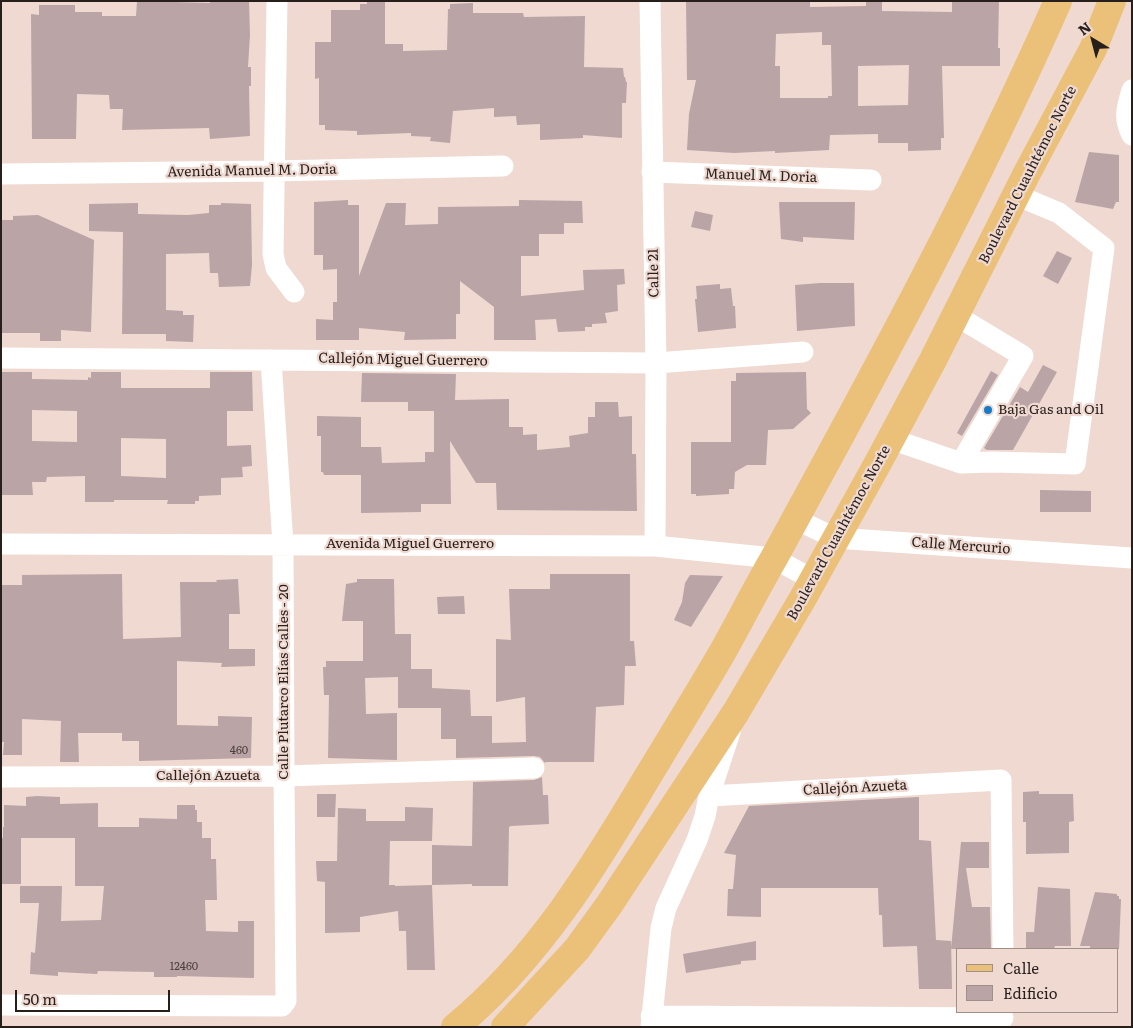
<!DOCTYPE html>
<html>
<head>
<meta charset="utf-8">
<style>
  body { margin:0 }
  #map { position:relative; width:1133px; height:1028px; overflow:hidden; background:#efd9d1; font-family:Literata,serif }
  canvas { display:block }
  .frame { position:absolute; inset:0; border:2px solid #271f1c; pointer-events:none }
  .legend { position:absolute; left:956px; top:948px; width:162px; height:65px; box-sizing:border-box; background:#efd9d1; border:1px solid #9f8f89; margin:0; padding:6px 9px; list-style:none; font-size:15px; color:#271f1c }
  .legend li { display:flex; align-items:center; gap:10px; height:25px }
  .legend b { width:25px; border:1px solid #9f8f89 }
  .north { position:absolute; left:1068px; top:15px; width:50px; height:50px; -webkit-text-stroke:4px #efd9d1; paint-order:stroke; rotate:323deg; font-size:14px; font-weight:700; line-height:20px; text-align:center; color:#271f1c }
  .north::after { content:''; display:block; margin:auto; width:18px; height:22px; background:#271f1c; clip-path:polygon(50% 0,100% 100%,50% 72%,0 100%) }
  .scale { position:absolute; left:15px; top:990px; width:155px; height:22px; box-sizing:border-box; border:2px solid #271f1c; border-top:0; padding-left:6px; font-size:15px; line-height:18px; white-space:nowrap; color:#271f1c; -webkit-text-stroke:4px #efd9d1; paint-order:stroke }
</style>
</head>
<body>
<div id="map">
<canvas width="1133" height="1028"></canvas>
<div class="frame"></div>
<ul class="legend">
<li><b style="height:6px;background:#ebc079"></b>Calle</li>
<li><b style="height:14px;background:#baa4a6"></b>Edificio</li>
</ul>
<div class="north">N</div>
<div class="scale">50 m</div>
</div>
<script>
const g = document.querySelector('canvas').getContext('2d');
g.lineJoin = 'round';
function paint(path, color) { g.fillStyle = color; g.fill(path, 'evenodd'); }
function strokePath(path, color, width, dash) { g.strokeStyle = color; g.lineWidth = width; g.lineCap = dash ? 'butt' : 'round'; g.setLineDash(dash || []); g.stroke(path); }
function drawText(font, color, halo, rows, align = 'center') {
  g.font = font + ' Literata,serif'; g.lineWidth = 4.5; g.setLineDash([]); g.textBaseline = 'middle'; g.strokeStyle = halo; g.fillStyle = color; for (const [text, x, y, turn = 0] of rows) {
    g.save(); g.translate(x, y); g.rotate((+turn || 0) * Math.PI / 180); g.textAlign = isNaN(turn) ? turn : align; if (halo) g.strokeText(text, 0, 0); g.fillText(text, 0, 0); g.restore();
  }
}
const building = new Path2D(`
  M137 1 210 3V1H249L250 35 248 67H251V86H249L250 136 210 139 209 128 122 130 123 109H110L109 95 77 94 76 139H32L31 14 39 15V5H75V12H102V16H136Z
  M367 1H385V44H403V51L447 50 448 9H450V4L473 3V13H523L524 17 585 16 584 67 623 68 624 77H625L626 82H627L626 103H622V138L583 135V138L540 140V124L517 125 516 116 494 117V108L453 111 450 143 430 141 431 137 411 136V133L357 135V131L325 130V125H319V78L315 79V42H331V10H360V4H367Z
  M686 1H802L810 2V7L864 6H866V1H882V11L952 12V1H999L998 48H1000V66H942L944 138H941V150L908 151V143H878V134L830 135 829 150 775 153V151L734 153 687 150 689 114 696 80H687ZM822 32V45H831L832 96H828V98H780V66H775L776 34ZM909 65 908 105 858 106V66Z
  M1089 152 1119 155V202H1116L1113 209 1075 202Z
  M348 200V205H359V276L386 203H406L405 225 438 224V207L519 206V200L582 201 583 223H564V234H539V256H521V296L584 290 583 270 624 269 625 284 617 285 618 311 605 313 607 323 592 324V327H585V331L558 332 556 319 535 320 536 340H494V307L460 281V314H456V339L404 340 405 332 359 328V340H316V319L333 320V302H337V269L323 270V255H314V202Z
  M779 202H855L854 240 803 237V242L781 239Z
  M138 203V214L188 215 209 213V205H221V203L251 204 252 265 250 286 219 287 218 273H210L209 253 166 254V310L183 311V315H194L193 342 166 341V334H122L123 232 89 231V204Z
  M695 211 713 215 710 231 691 227Z
  M38 215 94 240 91 332 61 330V341H40V333H1V220H13V216Z
  M1057 251 1072 258 1058 284 1043 276Z
  M820 283H854L855 326 797 331 795 285Z
  M720 284V289L731 288 733 306H735L736 328 698 332 695 299H697L696 286Z
  M1043 365 1057 372 1013 450H987L984 448 1020 387 1028 392Z
  M991 371 998 375 962 436 957 433Z
  M1 372H32V379L88 380V377L91 378V372H121V388H210V372H252L253 411H227V446L251 445 252 466 242 467 243 477 221 478V495L199 496V501H195V504H167L168 500H114V502H85V476L47 477 46 482H32L33 495H1ZM32 410 77 411V442L32 441ZM121 438 166 439V478L121 476Z
  M806 372 807 409 811 413 793 429 768 430 766 465H747L735 472 734 489H729V494L696 496V494H691V442H731V381H736V373Z
  M362 373 456 374 455 400 509 399V427H523V435L537 434V450L570 447 569 436 588 433V417H595V402H618L619 417 632 416V454H636L637 511 497 510 496 483H476L450 441 451 504H421V512L361 513V475H324L323 472H321V436H317V416L361 417V447H381L382 463 425 462V452H434V411H408V402H361Z
  M1040 490 1091 491V512H1040Z
  M122 574 123 639 181 637 180 582H217L216 580 238 579 240 614H229V649H255V666L221 667 222 663 177 661V725L218 726V716L252 717 251 758 139 761V741H122V733H78L79 762H60L61 721 22 719V755H3L4 742H1V585H22V575Z
  M550 574H630V641H634L636 666H625L624 705 596 707 594 762H546L545 763 540 757 534 756 456 758V739H441V708H398V677L365 678 366 714 397 713V760L328 758 329 695H324L323 667H326V661H363V621H342L346 584 357 582V579H394L395 634H411V669H432V688L470 690 471 716H492V743L526 742 525 697 496 702V639L511 640 509 589H550Z
  M690 575 723 576 691 627 674 620 682 602 685 583Z
  M464 596 465 614H438L437 597Z
  M542 777 543 795H548L549 824 511 826 509 827 508 886H472V884L432 885V845L472 846 473 782 534 780Z
  M1039 791V794H1073L1074 821 1069 822V853L1026 854V822H1023V792Z
  M317 794H336L335 817H317Z
  M37 796 60 797V804L98 803V827H139V818L177 819V805H195V810H197V822H202V838H211V859H216L217 900H205L206 931 238 932V921H254V978L177 976V977H154V972L98 971 97 974 58 972V976L30 974 31 952 35 953 39 903H20V886H62L61 921 101 920 104 886H75V838H21V884H1V838H3V827H4V805L26 806V797Z
  M919 797V840L931 841 936 940 951 941 952 989H919L917 946 883 947 882 915H879L878 888H761V917L727 916 728 889H733L736 855 724 853 749 806Z
  M405 807 433 808 432 841H390L389 885H395V886L432 885 435 970H407L406 931H399L398 911 360 917V932L325 933V882L317 881 316 861H337L338 808 366 809V821H405Z
  M961 842H989V868H966L972 907H990L991 949H951Z
  M1038 887 1070 889 1071 946H1055L1054 949H1026V932H1034Z
  M1095 892 1117 894V896H1119V899H1121L1119 949H1090V946H1080Z
  M756 941V960L741 961V964L686 973 683 954Z`);
const minor = new Path2D(`
  M277 1 273 254 276 268 294 292
  M650 1 656 363 655 546
  M1132 90C1127 108 1123 117 1132 135
  M652 172 871 180
  M1 174 274 171 503 166
  M1 358 656 363 803 352
  M891 439 961 463 1023 356 955 315
  M961 463 992 462 1075 464 1104 248 1059 213 1016 195
  M795 519 835 538 1132 558
  M1 544 655 546 773 558 812 579
  M1 777 284 776 534 768
  M709 796 1001 780 1003 949
  M1 1005 282 1006 286 1001 284 776 283 544 271 360
  M651 1016 1003 1018
  M651 1027 661 928 666 908 697 840 705 816 709 796 730 732`);
const major = new Path2D(`
  M455 1027C538 959 594 867 648 776 673 735 698 694 722 653 740 621 756 589 774 558 874 375 974 192 1058 1
  M505 1027 577 949 609 905 736 712 803 598 879 461 933 360 1027 173 1093 49 1112 1`);
const markers = [
  [988,410,5,"#167cc7"]
];
const numberNames = [
  ["460",239,751],
  ["12460",184,967]
];
const streetNames = [
  ["Avenida Manuel M. Doria",252,171,-1],
  ["Boulevard Cuauhtémoc Norte",1028,175,-63],
  ["Manuel M. Doria",761,176,2],
  ["Calle 21",654,273,-91],
  ["Callejón Miguel Guerrero",403,360,1],
  ["Boulevard Cuauhtémoc Norte",839,533,-61],
  ["Avenida Miguel Guerrero",410,544],
  ["Calle Mercurio",961,546,4],
  ["Calle Plutarco Elías Calles - 20",284,682,-90],
  ["Callejón Azueta",208,776],
  ["Callejón Azueta",855,788,-3]
];
const poiNames = [
  ["Baja Gas and Oil",998,410]
];
paint(building, '#baa4a6');
strokePath(minor, '#fff', 21);
strokePath(major, '#ebc079', 28);
for (const [x, y, r, color] of markers) { const dot = new Path2D(); dot.arc(x, y, r, 0, 2 * Math.PI); g.fillStyle = color; g.fill(dot); strokePath(dot, '#efd9d1', 2); }
drawText('11px', '#4c403e', null, numberNames);
drawText('14px', '#271f1c', '#efd9d1', streetNames);
drawText('14px', '#271f1c', '#efd9d1', poiNames, 'left');
</script>
</body>
</html>
